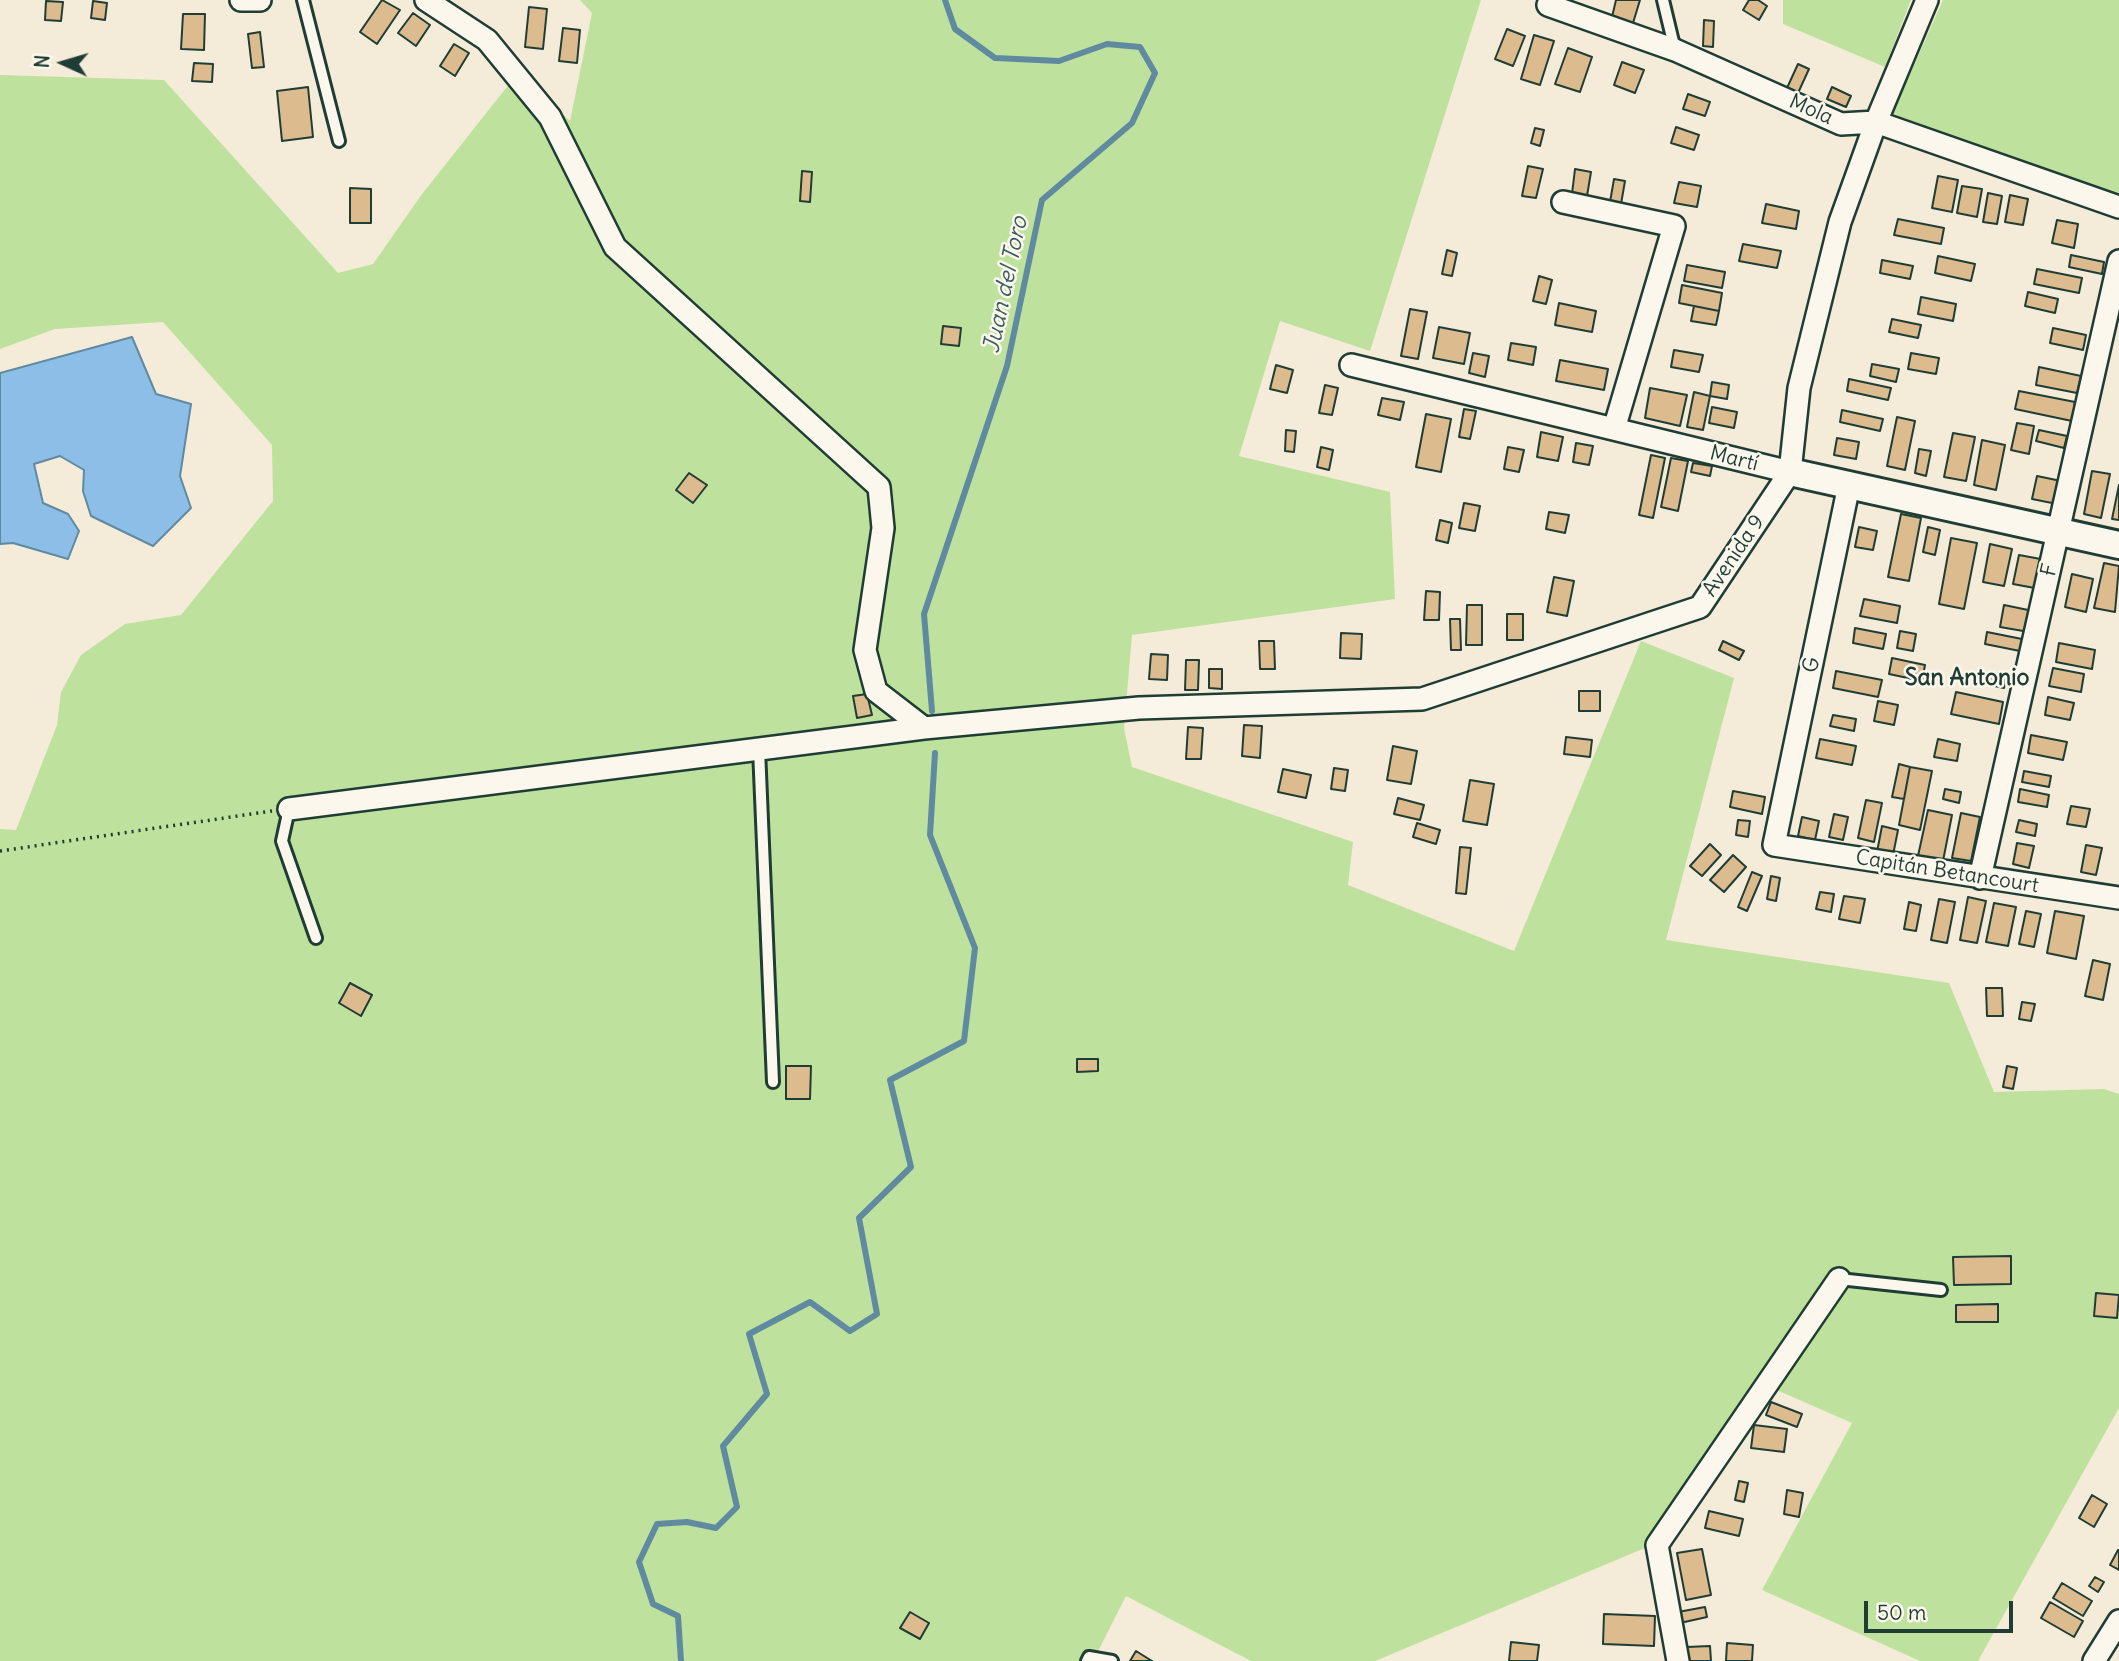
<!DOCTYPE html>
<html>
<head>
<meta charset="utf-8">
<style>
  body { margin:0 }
  #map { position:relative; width:2119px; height:1661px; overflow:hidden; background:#f5ebd9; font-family:Delius,sans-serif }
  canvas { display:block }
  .north { position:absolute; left:28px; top:28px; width:70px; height:70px; -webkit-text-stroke:5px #fbf7ec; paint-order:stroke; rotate:274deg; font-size:19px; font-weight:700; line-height:28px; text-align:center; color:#1f3d34 }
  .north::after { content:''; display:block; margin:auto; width:24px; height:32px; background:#1f3d34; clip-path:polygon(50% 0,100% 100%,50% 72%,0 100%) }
  .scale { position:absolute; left:1864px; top:1601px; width:149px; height:32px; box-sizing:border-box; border:4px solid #1f3d34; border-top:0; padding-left:9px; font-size:21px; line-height:24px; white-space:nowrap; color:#1f3d34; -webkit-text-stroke:5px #fbf7ec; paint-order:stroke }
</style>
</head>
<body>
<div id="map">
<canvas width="2119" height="1661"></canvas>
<div class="north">N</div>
<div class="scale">50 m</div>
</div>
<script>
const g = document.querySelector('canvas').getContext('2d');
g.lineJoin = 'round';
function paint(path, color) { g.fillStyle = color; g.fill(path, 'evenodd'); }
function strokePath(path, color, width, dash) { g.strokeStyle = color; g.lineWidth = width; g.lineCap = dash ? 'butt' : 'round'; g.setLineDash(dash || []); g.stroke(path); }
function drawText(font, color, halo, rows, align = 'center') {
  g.font = font + ' Delius,sans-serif'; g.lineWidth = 5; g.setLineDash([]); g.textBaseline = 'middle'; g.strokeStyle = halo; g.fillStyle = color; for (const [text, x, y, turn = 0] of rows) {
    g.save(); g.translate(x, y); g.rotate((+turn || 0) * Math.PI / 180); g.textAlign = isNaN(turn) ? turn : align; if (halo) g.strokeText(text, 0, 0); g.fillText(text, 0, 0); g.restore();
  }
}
const green = new Path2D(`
  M580 0H1481L1370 351 1280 321 1239 456 1390 492 1395 599 1132 635 1124 728 1132 767 1353 842 1348 885 1514 951 1641 641 1734 678 1666 940 1949 983 1994 1092 2104 1089 2119 1094V1408L1978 1661H1920L1762 1590 1852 1423 1763 1384 1645 1548 1375 1661H1251L1126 1596 1093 1661H0V829L16 830 57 725 61 692 81 655 125 624 181 615 273 501 272 445 163 322 55 329 0 349V75L164 80 338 273 373 264 422 194 518 73 570 121 592 13Z
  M1783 0H1911L1885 67 1783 24Z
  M1943 0H2119V193L1891 117Z`);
const water = new Path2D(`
  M132 337 156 394 191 404 180 476 191 508 153 546 91 516 83 491 84 470 60 456 34 464 43 503 68 514 79 531 68 559 13 543 0 544V373Z`);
const stream = new Path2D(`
  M932 711 924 614 1007 366 1042 200 1132 123 1155 73 1140 47 1107 44 1059 61 995 58 955 29 945 0
  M681 1661 678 1616 653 1604 639 1562 657 1524 687 1522 716 1528 737 1507 723 1446 767 1394 749 1334 810 1302 850 1331 877 1314 859 1218 911 1167 890 1080 964 1041 975 948 930 835 935 753`);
const building = new Path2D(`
  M382 0 400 10 377 44 360 32Z
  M1616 0H1640L1633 23 1612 17Z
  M1749 0H1758L1767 6 1759 20 1743 10Z
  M46 1 63 2 61 21 45 20Z
  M93 1 107 3 105 20 91 18Z
  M529 7 547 9 543 49 525 47Z
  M413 13 430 25 416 46 398 33Z
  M183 14H205L204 50 181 49Z
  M1704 20 1714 21 1713 47 1703 46Z
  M563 28 580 30 577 63 559 61Z
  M1507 29 1525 36 1513 66 1495 59Z
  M260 32 264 67 252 68 248 34Z
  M1534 35 1554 41 1540 85 1521 79Z
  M454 44 469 53 455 76 440 66Z
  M1568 48 1592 57 1580 92 1555 84Z
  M1622 62 1644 70 1635 93 1614 85Z
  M194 63 213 64 212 82 192 81Z
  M1798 64 1809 69 1798 93 1787 88Z
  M308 87 313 137 282 141 277 91Z
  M1832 87 1851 96 1846 107 1827 99Z
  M1688 94 1710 102 1705 116 1683 109Z
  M1676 127 1699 135 1694 150 1671 143Z
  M1535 128 1544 130 1540 146 1531 143Z
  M1528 166 1543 169 1536 198 1522 196Z
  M1575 169 1591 172 1587 196 1572 194Z
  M802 171 812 172 810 202 800 201Z
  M1938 176 1958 180 1952 212 1932 208Z
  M1614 179 1625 181 1621 204 1610 202Z
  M1679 182 1701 186 1697 207 1674 203Z
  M1962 186 1982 189 1977 217 1957 213Z
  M350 188 371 189V223H350Z
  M1988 193 2002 196 1997 224 1983 222Z
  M2010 195 2028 199 2023 225 2005 222Z
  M1766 204 1799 211 1796 229 1762 223Z
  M1898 219 1944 228 1941 244 1894 235Z
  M2057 220 2078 224 2074 248 2052 243Z
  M1743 244 1781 251 1777 268 1739 261Z
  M1447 250 1457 253 1452 276 1442 274Z
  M2071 255 2104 262 2102 274 2069 267Z
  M1938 256 1975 264 1971 281 1935 273Z
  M1882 260 1913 266 1910 279 1880 273Z
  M1687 265 1725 272 1722 288 1684 281Z
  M2037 269 2082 278 2079 293 2034 284Z
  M1539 276 1552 280 1546 304 1533 301Z
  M1682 285 1722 293 1719 311 1679 303Z
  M2028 292 2058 299 2055 313 2025 306Z
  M1921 297 1956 304 1953 321 1918 314Z
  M1559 303 1596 311 1592 332 1555 325Z
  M1694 306 1719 311 1716 325 1691 321Z
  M1410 309 1427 312 1418 359 1401 356Z
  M1892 319 1921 325 1918 338 1889 332Z
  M943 326 961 328 959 346 941 344Z
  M1439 327 1470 333 1464 364 1433 358Z
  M2053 328 2086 335 2083 350 2050 343Z
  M1511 343 1536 347 1533 365 1508 360Z
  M1674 350 1703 355 1699 372 1671 367Z
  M1473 353 1489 356 1485 377 1469 373Z
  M1911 353 1939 358 1936 374 1908 369Z
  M1560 360 1608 369 1604 390 1556 381Z
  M1872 364 1899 369 1896 382 1870 376Z
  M1276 365 1293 370 1287 393 1270 389Z
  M2039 367 2081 376 2077 393 2036 385Z
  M1849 379 1891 388 1888 400 1847 391Z
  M1712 382 1729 385 1727 399 1710 396Z
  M1325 385 1338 388 1332 415 1319 413Z
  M1650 388 1687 395 1680 426 1645 418Z
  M2019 391 2075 402 2072 421 2015 409Z
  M1694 392 1710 396 1703 430 1687 427Z
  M1382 398 1404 402 1400 420 1378 415Z
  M1712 407 1737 412 1734 428 1709 423Z
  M1464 409 1476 411 1470 439 1459 437Z
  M1842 410 1883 419 1880 431 1840 422Z
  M1426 414 1451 419 1441 472 1416 467Z
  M1897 417 1915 421 1905 470 1887 466Z
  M2017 423 2034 426 2029 454 2011 450Z
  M1286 430 1296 431 1294 452 1285 451Z
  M2039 430 2067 436 2064 448 2036 441Z
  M1541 432 1563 437 1558 461 1537 457Z
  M1953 433 1975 437 1966 481 1944 477Z
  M1837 438 1859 442 1856 459 1834 455Z
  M1982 440 2005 445 1996 490 1974 485Z
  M1576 443 1593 446 1589 465 1573 462Z
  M1321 447 1333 450 1329 470 1317 467Z
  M1508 447 1524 450 1519 472 1504 469Z
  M1919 449 1931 451 1926 476 1915 473Z
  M1651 455 1665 458 1653 518 1639 515Z
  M1671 458 1688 461 1678 511 1661 507Z
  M1693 463 1712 466 1710 476 1691 472Z
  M2092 471 2110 474 2101 518 2084 514Z
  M689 473 707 485 693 503 676 490Z
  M2037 476 2061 481 2057 504 2032 499Z
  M2119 485V520L2112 519Z
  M1464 503 1480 506 1475 531 1459 528Z
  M1549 512 1569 515 1565 533 1546 529Z
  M1901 514 1921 518 1909 581 1888 577Z
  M1440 520 1452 523 1448 543 1436 540Z
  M1859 527 1877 531 1873 550 1855 547Z
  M1928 527 1940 530 1935 555 1923 552Z
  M1951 538 1977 543 1964 609 1939 604Z
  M1990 544 2012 549 2004 586 1983 582Z
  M2019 555 2046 560 2040 589 2013 584Z
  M2104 563 2119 566 2115 612 2094 608Z
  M2072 574 2093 579 2086 612 2065 607Z
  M1554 577 1574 581 1567 616 1547 612Z
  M1426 591 1440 592 1439 620H1424Z
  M1864 599 1900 606 1897 623 1860 616Z
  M1467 605H1482V645H1466Z
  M2004 605 2033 611 2029 632 2000 627Z
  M1507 614H1523V640H1507Z
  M1450 619H1460L1461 650H1451Z
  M1855 628 1886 634 1883 649 1853 643Z
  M1900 631 1916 634 1913 651 1897 648Z
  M1987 632 2027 640 2025 652 1985 644Z
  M1341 633 1362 634 1361 659 1340 658Z
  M1259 641H1274L1275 669H1260Z
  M1723 641 1744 651 1739 660 1719 650Z
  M2059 643 2095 650 2092 669 2056 662Z
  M1151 654 1168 655 1167 680 1149 679Z
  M1892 658 1925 665 1922 681 1889 674Z
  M1186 660H1199L1198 690H1185Z
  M2053 668 2084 674 2081 692 2049 686Z
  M1209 669H1222V689L1209 688Z
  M1836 671 1882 680 1878 697 1833 688Z
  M1978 671 2006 677 2004 688 1976 682Z
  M1579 691H1600V711H1579Z
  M1956 692 2003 702 1999 724 1951 714Z
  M867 694 872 715 857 718 853 696Z
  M2048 697 2074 703 2070 720 2045 715Z
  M1878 701 1898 705 1894 725 1874 721Z
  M1833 715 1856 719 1854 731 1830 726Z
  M1244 725 1262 726 1260 758 1242 756Z
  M1188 727 1203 728 1201 759H1186Z
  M2031 735 2067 742 2063 760 2028 753Z
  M1566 737 1592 740 1590 757 1564 754Z
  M1820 739 1856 746 1852 765 1816 758Z
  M1938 739 1960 744 1957 761 1934 757Z
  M1393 746 1417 751 1411 784 1387 780Z
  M1899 764 1910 767 1904 799 1892 797Z
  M1910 767 1932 771 1920 830 1899 825Z
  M1334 768 1348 770 1345 791 1331 789Z
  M1283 769 1311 775 1306 798 1278 792Z
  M2024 771 2051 776 2049 787 2022 782Z
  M1470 780 1494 784 1487 825 1463 821Z
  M1945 789 1961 792 1959 803 1943 799Z
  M2020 789 2049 795 2047 807 2018 802Z
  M1733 791 1765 797 1762 814 1730 807Z
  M1398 798 1424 805 1420 820 1394 814Z
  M1866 800 1882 803 1874 842 1858 838Z
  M2071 806 2090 809 2086 827 2067 824Z
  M1928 810 1952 815 1943 861 1918 856Z
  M1961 813 1980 817 1971 861 1952 858Z
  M1834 814 1848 817 1843 840 1829 837Z
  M1802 817 1819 821 1815 840 1798 836Z
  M1738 820 1750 821 1748 837 1736 835Z
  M2019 820 2037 824 2035 836 2016 832Z
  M1417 823 1440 830 1436 844 1413 837Z
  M1882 826 1898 830 1893 855 1877 852Z
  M2017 843 2034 846 2029 868 2013 864Z
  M1710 844 1721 855 1702 876 1690 866Z
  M2086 845 2102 848 2096 875 2081 872Z
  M1460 847 1471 848 1466 894 1456 893Z
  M1733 855 1746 867 1724 892 1710 880Z
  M1752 872 1762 876 1747 911 1738 907Z
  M1771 876 1780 878 1776 901 1767 899Z
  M1820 892 1834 894 1831 912 1816 909Z
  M1844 896 1865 899 1860 923 1839 919Z
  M1968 897 1986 901 1977 943 1960 940Z
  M1939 899 1955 902 1947 943 1931 940Z
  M1909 902 1921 905 1916 931 1904 929Z
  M1994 903 2016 907 2008 946 1986 942Z
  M2026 911 2041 914 2034 947 2019 944Z
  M2055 911 2084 916 2076 959 2047 953Z
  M2093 960 2110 964 2103 1000 2085 996Z
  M350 983 372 995 361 1016 339 1003Z
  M1986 988H2002L2003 1016H1987Z
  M2022 1002 2035 1004 2031 1021 2019 1019Z
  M1077 1059H1098V1071L1077 1072Z
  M786 1066H811L810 1099H786Z
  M2007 1066 2017 1068 2013 1089 2003 1087Z
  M2011 1256V1284L1954 1285 1953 1257Z
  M2096 1293 2119 1295 2117 1318 2094 1316Z
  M1998 1304V1322H1956V1305Z
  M1771 1402 1802 1414 1797 1427 1766 1415Z
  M1754 1425 1787 1429 1784 1452 1751 1448Z
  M1739 1481 1748 1483 1744 1502 1735 1500Z
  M1787 1490 1803 1493 1799 1517 1784 1514Z
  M2092 1495 2107 1504 2094 1527 2079 1518Z
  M1709 1511 1743 1519 1739 1536 1705 1528Z
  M1702 1549 1711 1595 1686 1600 1677 1553Z
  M2118 1550H2119V1570L2110 1565Z
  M2095 1577 2104 1582 2098 1592 2089 1586Z
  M2062 1583 2092 1601 2083 1616 2053 1598Z
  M2050 1602 2083 1621 2074 1637 2041 1618Z
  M1705 1607 1707 1617 1680 1623 1678 1612Z
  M910 1612 929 1623 920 1639 900 1628Z
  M1604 1614 1655 1616 1654 1646 1603 1644Z
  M1511 1642 1539 1645 1537 1661H1509Z
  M1727 1643 1753 1645 1752 1661H1726Z
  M1710 1646 1711 1661H1688L1687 1647Z
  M1136 1651 1152 1661H1130Z`);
const path = new Path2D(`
  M0 851 272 811`);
const service = new Path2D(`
  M303 0 339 141
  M1663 0 1675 50
  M759 749 773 1082
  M289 809 282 841 316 938
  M1839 1279 1941 1290
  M1087 1661 1089 1657 1112 1661`);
const minor = new Path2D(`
  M241 0H260
  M426 0 487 40 550 117 615 247 879 487 883 528 865 650 876 691 924 728
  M1548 5 1675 50 1841 124 1876 122 2119 207
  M1563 202 1674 226 1614 429
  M1351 365 1790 472
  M1849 485 1774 845 2119 898
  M289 809 924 728 1139 708 1422 699 1700 607 1790 472 1799 388 1840 222 1876 122 1927 0
  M1980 878 2119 261
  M1678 1661 1657 1545 1839 1279
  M2094 1661 2119 1621`);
const tertiary = new Path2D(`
  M1790 472 2119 545`);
const streetNames = [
  ["Mola",1811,110,24],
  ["Martí",1734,459,14],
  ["Avenida 9",1734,556,-56],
  ["F",2050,570,-77],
  ["G",1812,665,-78],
  ["Capitán Betancourt",1947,872,9]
];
const waterNames = [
  ["Juan del Toro",1006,285,-78]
];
const neighbourhoodNames = [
  ["San Antonio",1967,678]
];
paint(green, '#bee29d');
paint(water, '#8cbee8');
strokePath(water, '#608aa0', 2);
strokePath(stream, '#608aa0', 6);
paint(building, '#dcbb8f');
strokePath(building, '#1f3d34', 2);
strokePath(service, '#1f3d34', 16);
strokePath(minor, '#1f3d34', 26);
strokePath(tertiary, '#1f3d34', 32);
strokePath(path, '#1f3d34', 3.5, [2, 5]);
strokePath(service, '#fbf7ec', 10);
strokePath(minor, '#fbf7ec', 21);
strokePath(tertiary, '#fbf7ec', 26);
drawText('21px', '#1f3d34', '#fbf7ec', streetNames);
drawText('italic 23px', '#3a5d61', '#fbf7ec', waterNames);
drawText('bold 23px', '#1f3d34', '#fbf7ec', neighbourhoodNames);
</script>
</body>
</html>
